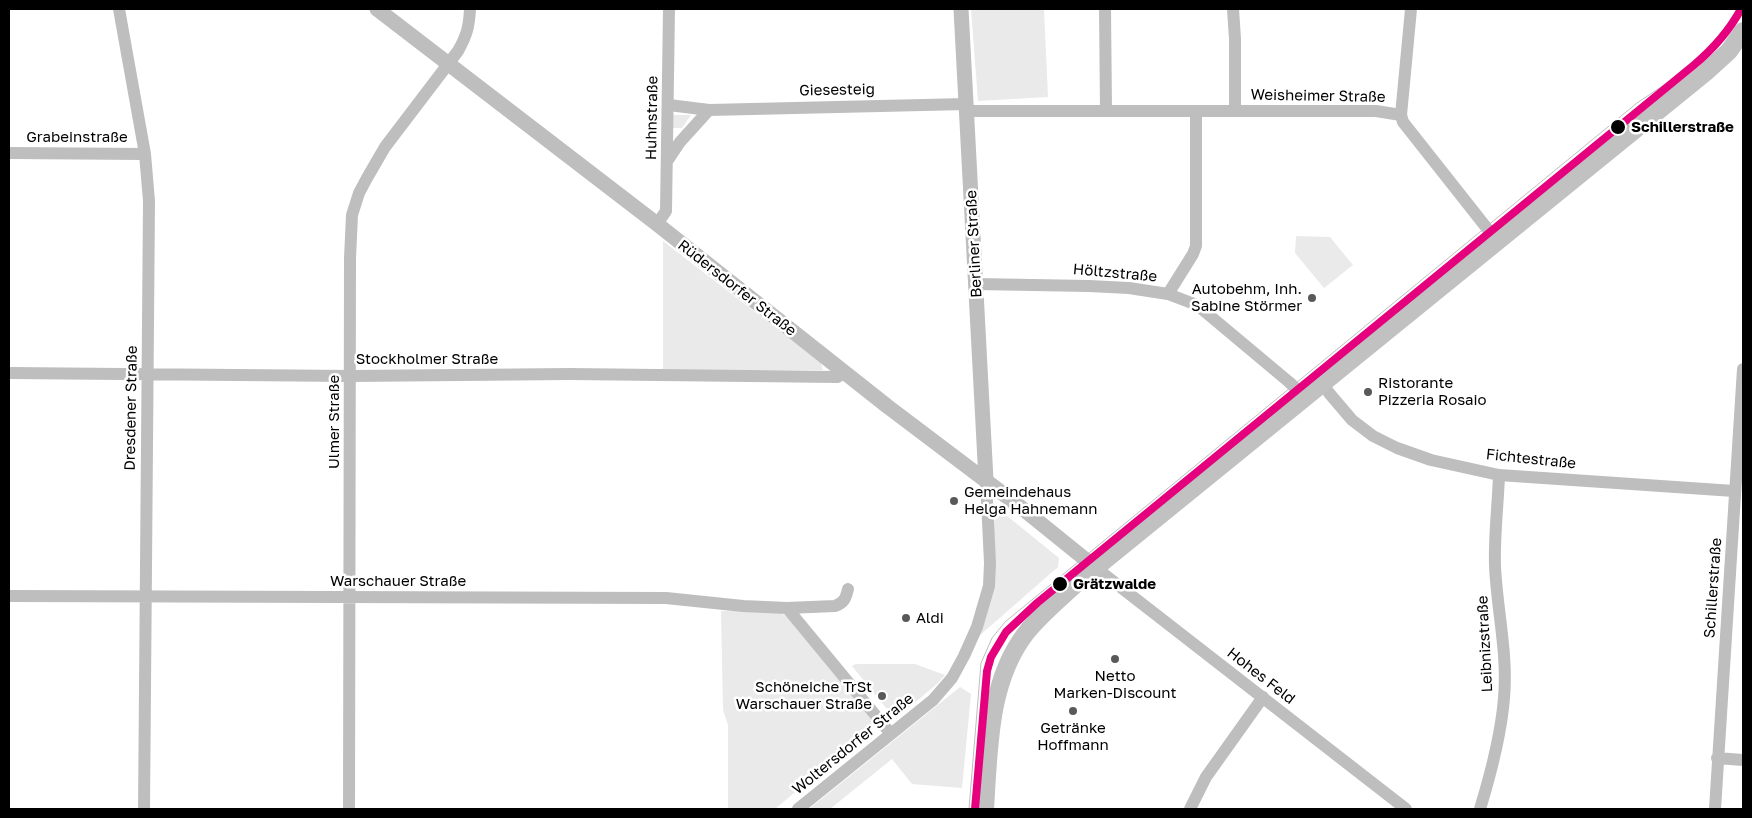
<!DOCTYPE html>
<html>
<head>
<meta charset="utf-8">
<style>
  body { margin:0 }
  #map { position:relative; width:1752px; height:818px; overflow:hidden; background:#fff; font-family:"Golos Text",sans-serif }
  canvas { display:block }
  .frame { position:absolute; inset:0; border:10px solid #000; pointer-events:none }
</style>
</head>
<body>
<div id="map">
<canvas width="1752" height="818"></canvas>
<div class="frame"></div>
</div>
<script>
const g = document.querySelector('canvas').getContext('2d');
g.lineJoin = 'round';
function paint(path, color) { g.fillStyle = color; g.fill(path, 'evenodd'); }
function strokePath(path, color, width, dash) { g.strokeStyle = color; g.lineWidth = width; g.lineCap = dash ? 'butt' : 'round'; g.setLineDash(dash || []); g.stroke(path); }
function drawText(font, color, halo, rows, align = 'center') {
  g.font = font + ' "Golos Text",sans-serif'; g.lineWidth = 5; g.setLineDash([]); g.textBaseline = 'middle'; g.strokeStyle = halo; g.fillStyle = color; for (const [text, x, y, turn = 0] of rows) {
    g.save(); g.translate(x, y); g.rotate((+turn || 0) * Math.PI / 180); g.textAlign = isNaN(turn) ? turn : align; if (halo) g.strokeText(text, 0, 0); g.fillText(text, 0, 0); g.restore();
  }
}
const green = new Path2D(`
  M971 9H1044L1048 97 978 101Z
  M673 115H691L682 128H673Z
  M1296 236 1330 237 1353 265 1324 288 1295 253Z
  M663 241 821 363 823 370H663Z
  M1001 511 1059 558 1058 567 979 636 992 524Z
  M775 610 786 616 871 719 873 727 775 809 728 808V725L723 710 721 611Z
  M856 664H915L945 675 937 684 906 710 886 708 852 666Z
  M960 687 971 694 962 788 912 784 892 759 830 809H809Z`);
const minor = new Path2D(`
  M119 9 145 154 149 201 144 809
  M1105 9 1106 111
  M1233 9 1235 39V111
  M669 105 709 110 966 104
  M966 111H1376L1401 115 1403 122 1497 241
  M1401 115 1411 9
  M9 153 145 154
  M668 160 680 142 709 110
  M657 224 666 211 669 9
  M976 284 1089 286 1129 288 1168 294 1197 305 1289 382 1305 397
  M1168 294 1193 254 1196 246V111
  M9 373 351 376 570 374 838 377 843 371
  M1323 383 1329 393 1352 420 1373 436 1397 448 1431 460 1499 475 1734 491
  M1096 568 1406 809
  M9 596 666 598 743 606 787 608 891 734
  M787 608 835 606C844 603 846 598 848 589
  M1717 758 1743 760
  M349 809 350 258 352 215 359 193 367 178 385 147 458 51C467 35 469 27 470 9
  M798 809 933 700 952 678 964 656 977 627 989 586 990 563 986 480
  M1190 809 1206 777 1263 697
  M1480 809C1491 773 1501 736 1504 698 1508 654 1497 610 1495 566 1494 536 1498 505 1499 475
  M1715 809 1743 369`);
const tertiary = new Path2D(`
  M377 9 657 224 887 406 1018 505 1096 568
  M961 9 986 480`);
const secondary = new Path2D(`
  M985 809C989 750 988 682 1026 633 1041 614 1061 598 1078 582L1706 72 1729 51 1743 31`);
const tram = new Path2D(`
  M969 809 981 663 992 638 1005 622 1637 103 1694 65`);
const tram1 = new Path2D(`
  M975 809 987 671 991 657 1006 632 1037 603 1694 65C1713 49 1729 31 1741 9`);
const markers = [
  [1618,127,8,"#000"],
  [1312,298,5,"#595959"],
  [1368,392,5,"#595959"],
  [954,501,5,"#595959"],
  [1060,584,8,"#000"],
  [906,618,5,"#595959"],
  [1115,659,5,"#595959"],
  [882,696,5,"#595959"],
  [1073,711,5,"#595959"]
];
const streetNames = [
  ["Giesesteig",837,90,-1],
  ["Weisheimer Straße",1318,96,1],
  ["Huhnstraße",652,118,-89],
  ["Grabeinstraße",77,137],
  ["Berliner Straße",974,244,-93],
  ["Höltzstraße",1115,273,5],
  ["Rüdersdorfer Straße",737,288,38],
  ["Stockholmer Straße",427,359],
  ["Dresdener Straße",131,408,-89],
  ["Ulmer Straße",334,422,-90],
  ["Fichtestraße",1531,459,6],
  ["Warschauer Straße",398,581],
  ["Schillerstraße",1713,588,-86],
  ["Leibnizstraße",1485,644,-93],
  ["Hohes Feld",1261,676,38],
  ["Woltersdorfer Straße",853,744,-39]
];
const stopNames = [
  ["Schillerstraße",1631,127],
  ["Grätzwalde",1073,584]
];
const poiNames = [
  ["Autobehm, Inh.",1302,289,"right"],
  ["Sabine Störmer",1302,306,"right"],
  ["Ristorante",1378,383],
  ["Pizzeria Rosaio",1378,400],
  ["Gemeindehaus",964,492],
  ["Helga Hahnemann",964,509],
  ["Aldi",916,618],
  ["Netto",1115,676,"center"],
  ["Marken-Discount",1115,693,"center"],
  ["Schöneiche TrSt",872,687,"right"],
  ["Warschauer Straße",872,704,"right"],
  ["Getränke",1073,728,"center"],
  ["Hoffmann",1073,745,"center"]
];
paint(green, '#eaeaea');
strokePath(minor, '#bebebe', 12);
strokePath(tertiary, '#bebebe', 15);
strokePath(secondary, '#c1c1c1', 18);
strokePath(tram, '#bdbdbd', 1);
strokePath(tram1, '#e5007d', 8);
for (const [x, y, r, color] of markers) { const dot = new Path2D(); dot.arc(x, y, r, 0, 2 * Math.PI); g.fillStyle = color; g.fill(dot); strokePath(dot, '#fff', 2); }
drawText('15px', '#000', '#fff', streetNames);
drawText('bold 15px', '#000', '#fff', stopNames, 'left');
drawText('15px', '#000', '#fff', poiNames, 'left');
</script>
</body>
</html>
